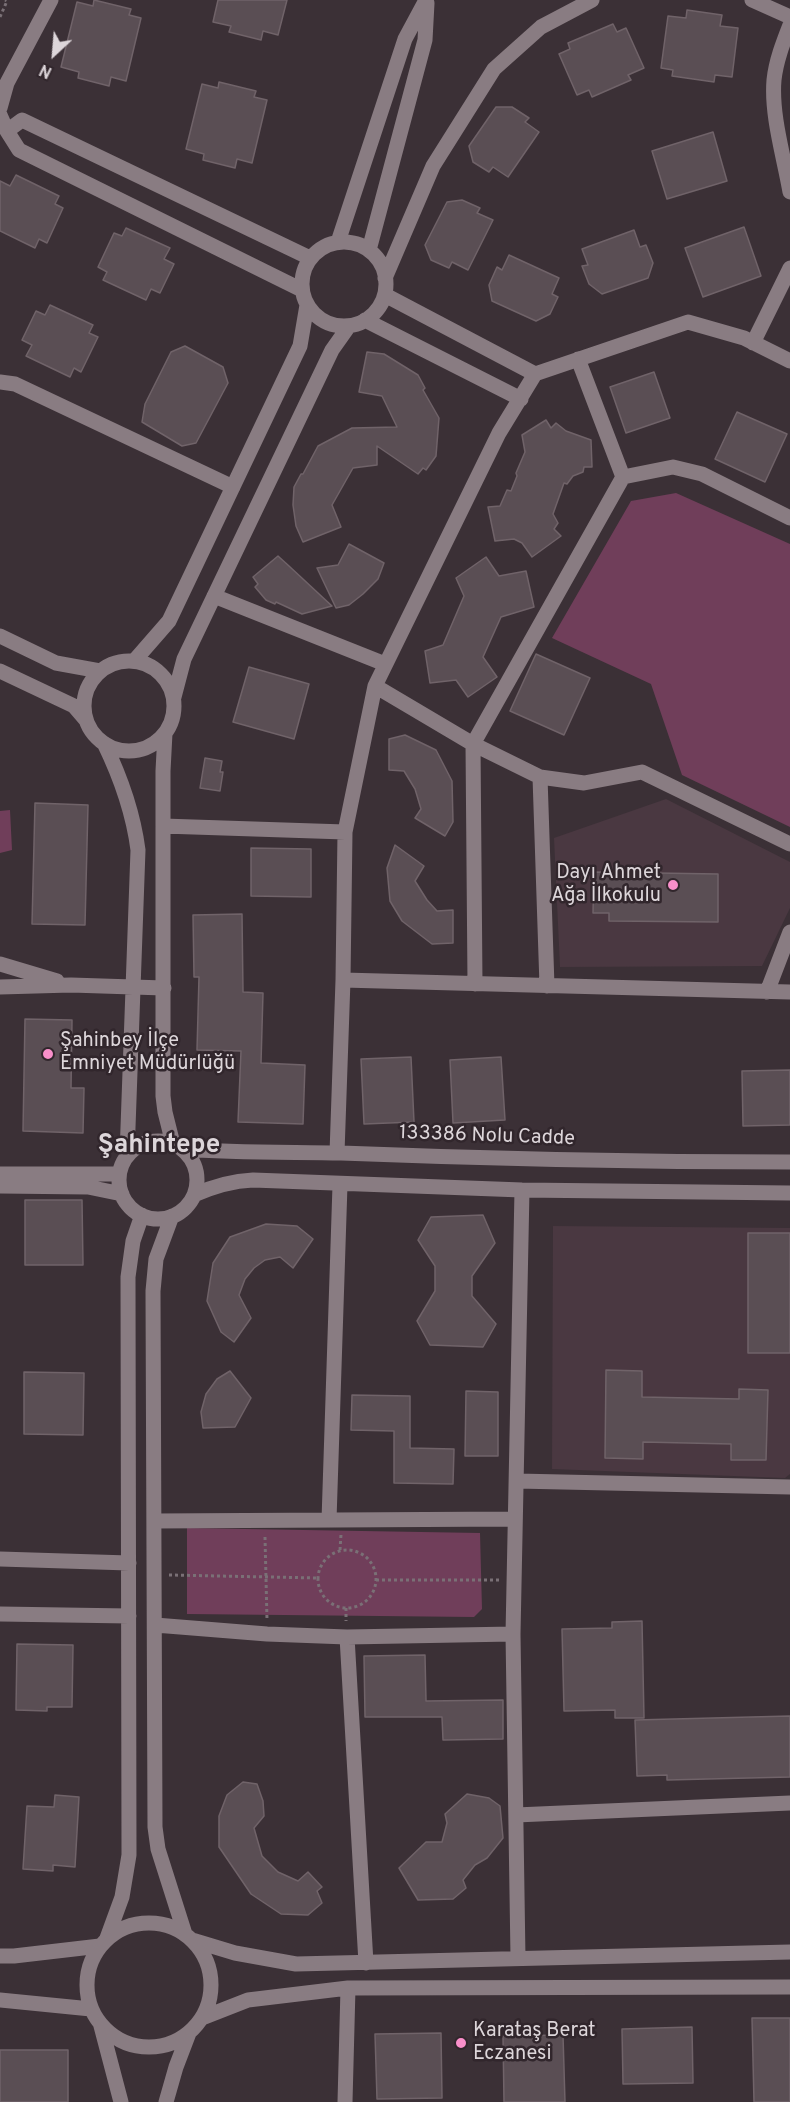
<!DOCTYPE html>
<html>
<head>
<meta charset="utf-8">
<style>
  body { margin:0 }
  #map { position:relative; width:790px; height:2102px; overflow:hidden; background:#3b3036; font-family:Overpass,sans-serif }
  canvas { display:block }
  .north { position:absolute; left:24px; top:24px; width:60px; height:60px; -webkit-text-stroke:4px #31262c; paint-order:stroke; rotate:206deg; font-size:16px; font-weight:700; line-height:24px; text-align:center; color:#ddd6da }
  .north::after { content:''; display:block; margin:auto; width:21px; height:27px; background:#ddd6da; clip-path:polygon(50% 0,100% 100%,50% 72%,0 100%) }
</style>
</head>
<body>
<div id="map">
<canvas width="790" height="2102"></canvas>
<div class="north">N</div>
</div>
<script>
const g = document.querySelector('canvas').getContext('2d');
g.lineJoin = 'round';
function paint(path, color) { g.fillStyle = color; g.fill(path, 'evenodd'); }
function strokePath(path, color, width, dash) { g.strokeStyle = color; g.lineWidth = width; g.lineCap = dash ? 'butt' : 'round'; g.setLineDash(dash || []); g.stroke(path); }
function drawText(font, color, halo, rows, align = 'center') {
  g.font = font + ' Overpass,sans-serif'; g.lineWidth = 5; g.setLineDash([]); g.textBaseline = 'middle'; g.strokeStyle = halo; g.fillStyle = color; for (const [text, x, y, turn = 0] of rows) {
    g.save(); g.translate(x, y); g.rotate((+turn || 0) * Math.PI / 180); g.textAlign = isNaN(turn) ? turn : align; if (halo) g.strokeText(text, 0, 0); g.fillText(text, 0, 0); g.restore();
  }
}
const built = new Path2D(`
  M666 799 790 862V908L762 966 560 967 554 838Z
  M553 1226 790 1228V1474L785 1478 552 1469Z`);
const green = new Path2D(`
  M676 493 790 544V827L682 775 651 684 552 638 631 501Z
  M10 810 12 850 0 853V811Z
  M187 1528 480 1533 482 1609 474 1617 187 1614Z`);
const building = new Path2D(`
  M94 0 131 9 129 15 141 18 126 81 111 77 109 86 78 78 79 72 61 67 77 2 93 6Z
  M218 0H287L278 35 263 31 261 40 229 32 231 26 213 22Z
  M687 10 722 15 720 26 738 28 732 77 715 75 714 82 672 76 673 70 661 68 668 16 686 18Z
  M613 24 617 32 626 28 644 68 628 75 631 80 592 97 589 90 577 95 559 54 570 49 568 43Z
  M219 82 256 91 254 97 267 100 252 163 237 159 235 168 203 160 204 154 186 149 202 84 218 88Z
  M496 107H512L529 118 525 122 539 132 508 177 493 167 489 172 473 162 469 146Z
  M713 132 727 181 667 199 652 151Z
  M16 175 59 196 55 204 63 208 47 243 39 239 35 248 0 231V181L10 186Z
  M462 200 480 208 477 213 493 220 468 270 452 262 449 268 431 260 425 245 447 202Z
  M744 227 761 276 703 297 685 248Z
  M126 228 170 248 164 259 174 264 160 293 151 289 146 300 103 280 107 272 98 267 114 233 122 236Z
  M634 230 640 247 646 245 653 263 648 278 602 294 589 284 582 266 588 265 582 249Z
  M509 255 559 278 552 294 558 297 550 314 536 321 492 301 489 285 497 267 502 270Z
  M50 305 93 325 89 333 98 337 81 372 74 368 70 377 26 356 32 345 22 340 36 311 45 315Z
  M185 346 223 367 228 383 196 443 182 446 142 422 145 404 171 352Z
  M367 352 384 354 418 375 425 388 423 390 439 418 436 456 426 470 423 468 418 474 377 446V465L353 468 332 505 341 527 303 542 296 526 293 505 294 487 301 474H303L318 446 352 428 397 427 382 396 359 392Z
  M654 372 670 418 626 433 610 387Z
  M737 412 787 434 765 482 715 459Z
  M546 420 551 428 556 423 566 431 591 440 592 467H584L583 472 573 476 567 484 564 483 553 514 558 523 554 529 561 536 532 557 522 543 514 539 495 541 488 507 500 506 507 490 511 491 517 476 516 473 525 452 522 435Z
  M349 544 384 563 378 579 363 594 349 605 336 608 317 568 338 565Z
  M278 556 289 566 332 606 302 614 276 602 275 604 266 600 255 587 258 584 253 577Z
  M486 557 499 576 526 571 534 607 501 617 483 657 497 677 468 697 456 680 430 683 425 651 443 645 464 596 456 578Z
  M536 654 590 678 564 735 510 711Z
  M249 667 309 684 294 739 233 722Z
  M405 735 436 750 452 781 453 822 445 836 415 818 421 809 415 789 404 771 389 770V739Z
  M205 758 222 761 220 772H223L220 791 200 788Z
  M35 803 88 805 85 925 32 924Z
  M395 845 424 866 415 881 427 900 437 911 453 910V943L432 944 402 921 390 901 387 868Z
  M251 848 311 849V897L251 896Z
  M594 872 718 874V922L609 921V913H593Z
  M242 914 243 992 263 993 261 1063 305 1065 303 1124 238 1122 241 1051 197 1050 199 977H194L193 915Z
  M25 1019 72 1020 71 1088H84L83 1133 23 1131Z
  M411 1057 414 1122 364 1124 361 1059Z
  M501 1057 505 1120 453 1123 450 1060Z
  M790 1070V1125L743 1126 742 1071Z
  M25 1200H82L83 1265H25Z
  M483 1215 495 1243 472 1276V1296L496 1324 483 1347 430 1345 417 1321 435 1291V1266L418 1240 431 1217Z
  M266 1224 297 1226 313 1239 293 1268 280 1257 265 1260 254 1268 245 1279 239 1295 251 1318 234 1342 221 1332 207 1301 213 1263 230 1237Z
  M748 1233H790V1353H748Z
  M606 1370 642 1371V1397L739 1399V1389L768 1390 766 1460H731V1444L643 1442V1459L605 1458Z
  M230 1371 251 1398 235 1427 203 1428 201 1412 206 1394 217 1379Z
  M24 1372 84 1373 83 1435 24 1434Z
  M466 1391 498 1392V1456H465Z
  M352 1395 410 1396V1448L454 1449 453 1484 394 1483V1431L351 1430Z
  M642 1621 644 1718H615V1710L564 1711 562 1629 612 1628V1622Z
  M17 1644 73 1645 72 1707H47V1711L16 1710Z
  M425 1655 426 1701 503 1700V1739L443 1740 442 1717H365L364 1656Z
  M790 1716V1777L667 1780V1775L637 1776 635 1720Z
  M243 1782 257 1784 263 1801 264 1816 254 1828 262 1856 278 1872 298 1881 308 1872 322 1887 317 1891 322 1903 308 1915 281 1914 251 1894 219 1847V1816L227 1795Z
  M467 1794 489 1798 500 1806 503 1838 487 1858 475 1865 463 1880 466 1888 453 1899 418 1900 399 1868 426 1842H442L447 1823 445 1814Z
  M55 1795 79 1797 75 1867 53 1865V1871L23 1869 27 1806 54 1807Z
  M752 2018H790V2102H754Z
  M692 2027 693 2083 623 2084 622 2029Z
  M441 2033 442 2098 377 2099 375 2034Z
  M563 2035 565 2102H504L503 2036Z
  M0 2050H68V2102H0Z`);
const path = new Path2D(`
  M0 17 7 1 5 0
  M265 1537 267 1620
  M318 1579a29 29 0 1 1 58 0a29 29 0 1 1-58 0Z
  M340 1550 341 1534
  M169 1575 318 1578
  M376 1580H500
  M346 1608V1621`);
const minor = new Path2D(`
  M752 0 790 17
  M790 25C783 43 776 61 774 80 771 115 784 157 790 192
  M0 108 7 83 51 0
  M0 115 7 131 19 150 302 290
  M7 131 22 120 310 258
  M338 242 405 39 426 0
  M302 284a42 42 0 1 1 84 0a42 42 0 1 1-84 0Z
  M369 250 425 40 427 3
  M385 278 433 166 494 69 541 27 592 0
  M385 295 535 374
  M365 320 521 399
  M753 343 790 268
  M578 359 623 477
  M0 382 15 384 233 487
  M214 596 385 664
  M0 636 56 663 100 671
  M135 660 169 621 300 346 307 305
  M84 706a45 45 0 1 1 90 0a45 45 0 1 1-90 0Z
  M0 671 74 706 86 720
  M375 686 473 744 540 777 584 783 642 772 790 844
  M174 697 184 659 332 350 349 326
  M165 733 163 771V1096L165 1112 173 1144
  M104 743C121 778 133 811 138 850L127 1155
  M540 777 547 986
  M163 826 345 832
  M0 964 57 981
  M343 980 345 832 375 686 499 433 535 374 688 322 744 338 790 361
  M475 984 473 744 623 477 673 467 702 474 790 518
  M0 987 71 985 164 988
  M767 992 790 932
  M119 1180a39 39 0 1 1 78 0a39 39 0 1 1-78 0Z
  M182 1149C235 1153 288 1152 341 1153 491 1159 640 1162 790 1162
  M337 1153 343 980 790 992
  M0 1174H119
  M0 1186 88 1187 122 1194
  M194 1195C214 1186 231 1181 253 1180L522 1190 790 1193
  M172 1216 156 1259 153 1291 155 1827 158 1849 185 1934
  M517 1481 790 1487
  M329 1520 340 1185
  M155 1521 515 1519
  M0 1559 129 1563
  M0 1614 129 1616
  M155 1625 267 1634 347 1637 513 1634 518 1958
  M513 1634 522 1190
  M347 1637 366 1963
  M516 1815 790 1803
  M87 1985a62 62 0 1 1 124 0a62 62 0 1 1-124 0Z
  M107 1938 122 1897 129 1855 128 1277 133 1241 142 1215
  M192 1940 235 1953 296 1964 790 1952
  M0 1956H14L100 1946
  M0 2000 91 2009
  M202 2018 248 2000 348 1988 790 1987
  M101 2026 121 2102
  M166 2102 176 2067 189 2033
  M345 2102 348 1988`);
const markers = [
  [673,885,6,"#f98fca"],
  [48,1054,6,"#f98fca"],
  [461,2043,6,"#f98fca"]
];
const poiNames = [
  ["Dayı Ahmet",661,874,"right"],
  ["Ağa İlkokulu",661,897,"right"],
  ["Şahinbey İlçe",60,1042],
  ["Emniyet Müdürlüğü",60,1065],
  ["Karataş Berat",473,2032],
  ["Eczanesi",473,2055]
];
const streetNames = [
  ["133386 Nolu Cadde",487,1137,2]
];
const districtNames = [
  ["Şahintepe",159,1147]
];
paint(built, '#4a3841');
paint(green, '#703e5a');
paint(building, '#5a4e54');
strokePath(building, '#706369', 1.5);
strokePath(path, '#7a7076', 3, [3, 3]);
strokePath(minor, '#897c82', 15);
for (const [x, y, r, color] of markers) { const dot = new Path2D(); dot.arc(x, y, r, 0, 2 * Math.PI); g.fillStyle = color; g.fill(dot); strokePath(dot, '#31262c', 2); }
drawText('20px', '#ddd6da', '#31262c', poiNames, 'left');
drawText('20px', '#ddd6da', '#31262c', streetNames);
drawText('bold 26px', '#ddd6da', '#31262c', districtNames);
</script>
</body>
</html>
